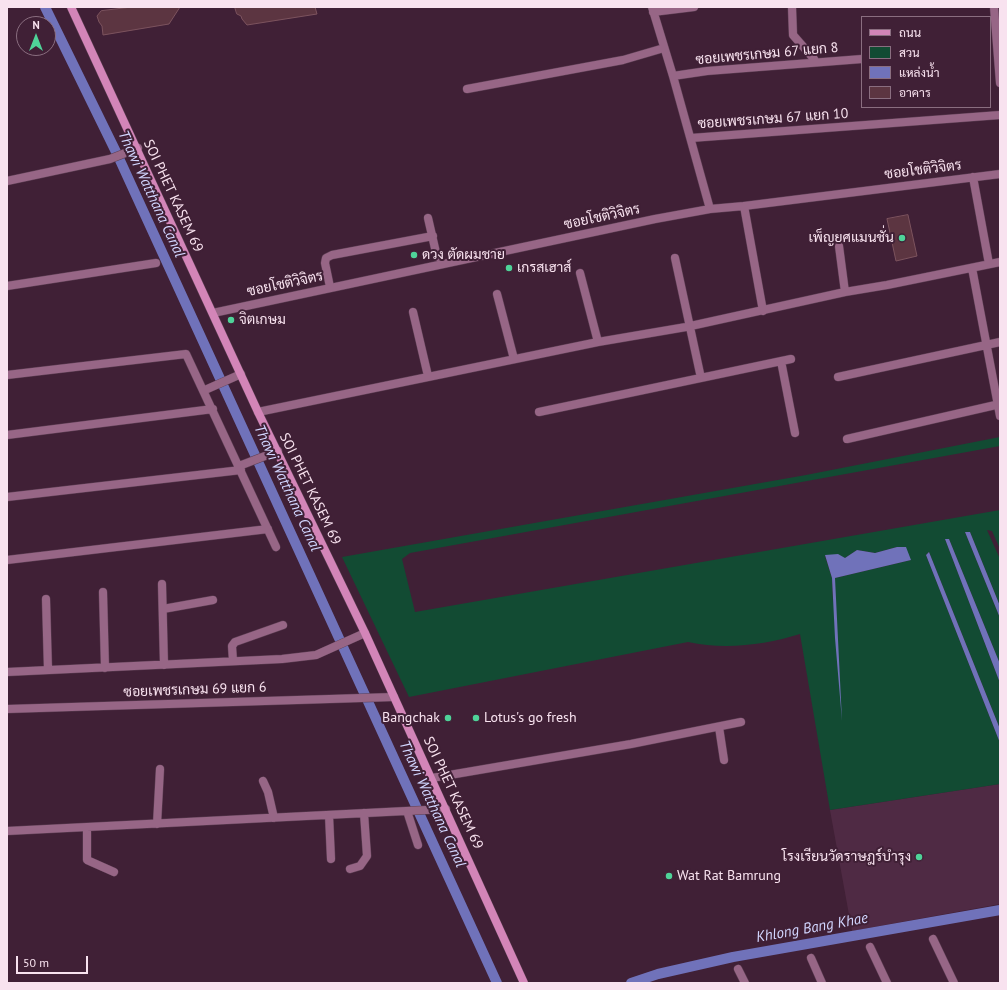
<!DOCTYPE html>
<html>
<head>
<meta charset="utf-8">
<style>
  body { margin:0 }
  #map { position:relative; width:1007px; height:990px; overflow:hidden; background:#402036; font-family:"PT Sans",Sarabun,sans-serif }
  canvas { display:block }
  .frame { position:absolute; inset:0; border:8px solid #f8e2ef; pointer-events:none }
  .legend { position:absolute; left:861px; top:16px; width:130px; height:92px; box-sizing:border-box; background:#402036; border:1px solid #8a6e80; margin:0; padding:5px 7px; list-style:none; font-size:12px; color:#f8e2ef }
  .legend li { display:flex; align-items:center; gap:8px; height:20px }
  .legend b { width:20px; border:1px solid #8a6e80 }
  .north { position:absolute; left:16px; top:16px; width:40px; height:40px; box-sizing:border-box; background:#402036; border:1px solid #8a6e80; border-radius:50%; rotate:0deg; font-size:11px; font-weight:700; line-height:16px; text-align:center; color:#f8e2ef }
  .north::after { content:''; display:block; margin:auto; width:14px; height:18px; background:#4fd399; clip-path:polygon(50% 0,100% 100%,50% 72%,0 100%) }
  .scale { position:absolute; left:16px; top:956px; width:72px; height:18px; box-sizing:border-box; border:2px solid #f8e2ef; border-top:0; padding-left:5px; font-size:12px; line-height:14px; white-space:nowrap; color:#f8e2ef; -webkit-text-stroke:3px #402036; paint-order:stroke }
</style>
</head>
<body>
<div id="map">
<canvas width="1007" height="990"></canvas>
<div class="frame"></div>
<ul class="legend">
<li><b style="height:5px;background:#d385b8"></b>ถนน</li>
<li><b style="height:11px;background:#124b33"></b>สวน</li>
<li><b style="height:11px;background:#7072ba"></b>แหล่งน้ำ</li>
<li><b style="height:11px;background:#5c3541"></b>อาคาร</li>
</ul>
<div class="north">N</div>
<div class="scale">50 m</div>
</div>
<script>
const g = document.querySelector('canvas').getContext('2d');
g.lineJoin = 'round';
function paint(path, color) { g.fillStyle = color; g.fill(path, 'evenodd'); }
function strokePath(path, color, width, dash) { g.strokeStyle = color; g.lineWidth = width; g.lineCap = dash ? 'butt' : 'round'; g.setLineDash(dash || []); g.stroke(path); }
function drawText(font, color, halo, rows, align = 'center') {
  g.font = font + ' "PT Sans",Sarabun,sans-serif'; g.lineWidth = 4; g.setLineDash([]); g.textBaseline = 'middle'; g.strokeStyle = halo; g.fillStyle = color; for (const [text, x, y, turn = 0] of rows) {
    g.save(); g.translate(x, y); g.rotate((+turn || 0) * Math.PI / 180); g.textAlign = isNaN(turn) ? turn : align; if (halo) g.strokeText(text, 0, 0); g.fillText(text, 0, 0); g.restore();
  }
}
const built = new Path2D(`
  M1000 784V904L852 931 830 810Z`);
const green = new Path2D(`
  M1000 437V446L410 553 402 559 415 612 1000 510V549L992 531 987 530 1000 559V606L970 532H965L1000 618V664L949 539H945L1000 683V729L929 552 926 555 1000 743V784L830 810 800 634C765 645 725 650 688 642L409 697 342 557 806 475ZM897 547 911 560 835 578 833 603 832 578 825 556 845 558 857 550 875 553Z`);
const water = new Path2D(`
  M965 532H970L1000 606V618Z
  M945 539H949L1000 664V683Z
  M897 547H906L911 560 835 578 842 721 835 638 832 578 825 555 838 554 845 558 857 550 875 553Z
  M929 552 1000 729V743L926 555Z`);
const canal = new Path2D(`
  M45 7 118 156 497 983
  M631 983 658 974 733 957 1000 910`);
const building = new Path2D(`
  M132 7H180L169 24 103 35 102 26 99 22 97 16 101 11Z
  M235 7H315L317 14 247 25 242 19 241 16 237 14Z
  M908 215 917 256 896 261 887 219Z`);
const minor = new Path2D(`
  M652 7 673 76 710 209
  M792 7 793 35 814 59
  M994 7 1000 83
  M653 12 694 7
  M673 76 707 71 862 59
  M467 89 623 60 664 48
  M691 138 1000 115
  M973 177 989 264
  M7 181 110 159 138 148
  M744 206 763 311
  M428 218 437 257
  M839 246 845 292
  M675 258 701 378
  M972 268 1000 416
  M580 273 598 342
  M7 286 156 263
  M330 287 325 263 326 258 332 255 433 236
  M497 294 514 359
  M413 312 428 376
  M213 313 655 219 710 209 744 206 1000 174
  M781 361 795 433
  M7 375 186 354 276 547
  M838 377 1000 342
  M205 390 241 374
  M258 412 598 342 686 327 845 292 887 285 1000 262
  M539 412 791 359
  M7 435 213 409
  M847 439 1000 404
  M239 466 278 451
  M7 497 241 470
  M7 560 268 529
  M162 584 164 665
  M103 592 105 668
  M46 599 48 670
  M163 609 213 600
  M233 661 232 646 235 642 283 625
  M7 672 282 659 316 655 365 633
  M7 709 394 697
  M719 727 724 760
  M432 778 631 744 741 722
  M263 781 268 792 274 818
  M407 811 418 845
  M329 815 331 859
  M157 824 160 769
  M87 827V860L114 872
  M7 831 446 809
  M350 869 360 866 367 856 364 813
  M933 939 954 983
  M870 947 887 983
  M811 958 822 983
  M738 969 745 983`);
const secondary = new Path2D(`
  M71 7 258 412 365 633 524 983`);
const markers = [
  [902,238,4,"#4fd399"],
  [414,255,4,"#4fd399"],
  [509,268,4,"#4fd399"],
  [231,320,4,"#4fd399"],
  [448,718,4,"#4fd399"],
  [476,718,4,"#4fd399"],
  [919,857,4,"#4fd399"],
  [669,876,4,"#4fd399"]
];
const streetNames = [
  ["ซอยเพชรเกษม 67 แยก 8",767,54,-5],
  ["ซอยเพชรเกษม 67 แยก 10",773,119,-4],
  ["ซอยโชติวิจิตร",923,170,-7],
  ["SOI PHET KASEM 69",173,196,65],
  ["ซอยโชติวิจิตร",602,217,-12],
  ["ซอยโชติวิจิตร",285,284,-12],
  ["SOI PHET KASEM 69",310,489,64],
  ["ซอยเพชรเกษม 69 แยก 6",195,690,-2],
  ["SOI PHET KASEM 69",453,793,65]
];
const poiNames = [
  ["เพ็ญยศแมนชั่น",894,238,"right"],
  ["ดวง ตัดผมชาย",422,255],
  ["เกรสเฮาส์",517,268],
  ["จิตเกษม",239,320],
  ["Bangchak",440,718,"right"],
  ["Lotus's go fresh",484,718],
  ["โรงเรียนวัดราษฎร์บำรุง",911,857,"right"],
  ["Wat Rat Bamrung",677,876]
];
const waterNames = [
  ["Thawi Watthana Canal",151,194,65],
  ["Thawi Watthana Canal",287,488,65],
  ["Thawi Watthana Canal",432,804,65],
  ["Khlong Bang Khae",812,928,-10]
];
paint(built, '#4f2a44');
paint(green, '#124b33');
paint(water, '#7072ba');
strokePath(canal, '#7072ba', 10);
paint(building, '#5c3541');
strokePath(building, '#7c535e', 1);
strokePath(minor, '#5d3f54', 9);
strokePath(secondary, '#5d3f54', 9);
strokePath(minor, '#976686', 8);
strokePath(secondary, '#d385b8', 8);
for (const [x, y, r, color] of markers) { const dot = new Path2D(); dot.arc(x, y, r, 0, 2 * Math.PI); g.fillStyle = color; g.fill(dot); strokePath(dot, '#402036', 1.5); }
drawText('14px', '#f8e2ef', '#402036', streetNames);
drawText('14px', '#f8e2ef', '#402036', poiNames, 'left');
drawText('italic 15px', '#d2d6ff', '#402036', waterNames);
</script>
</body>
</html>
